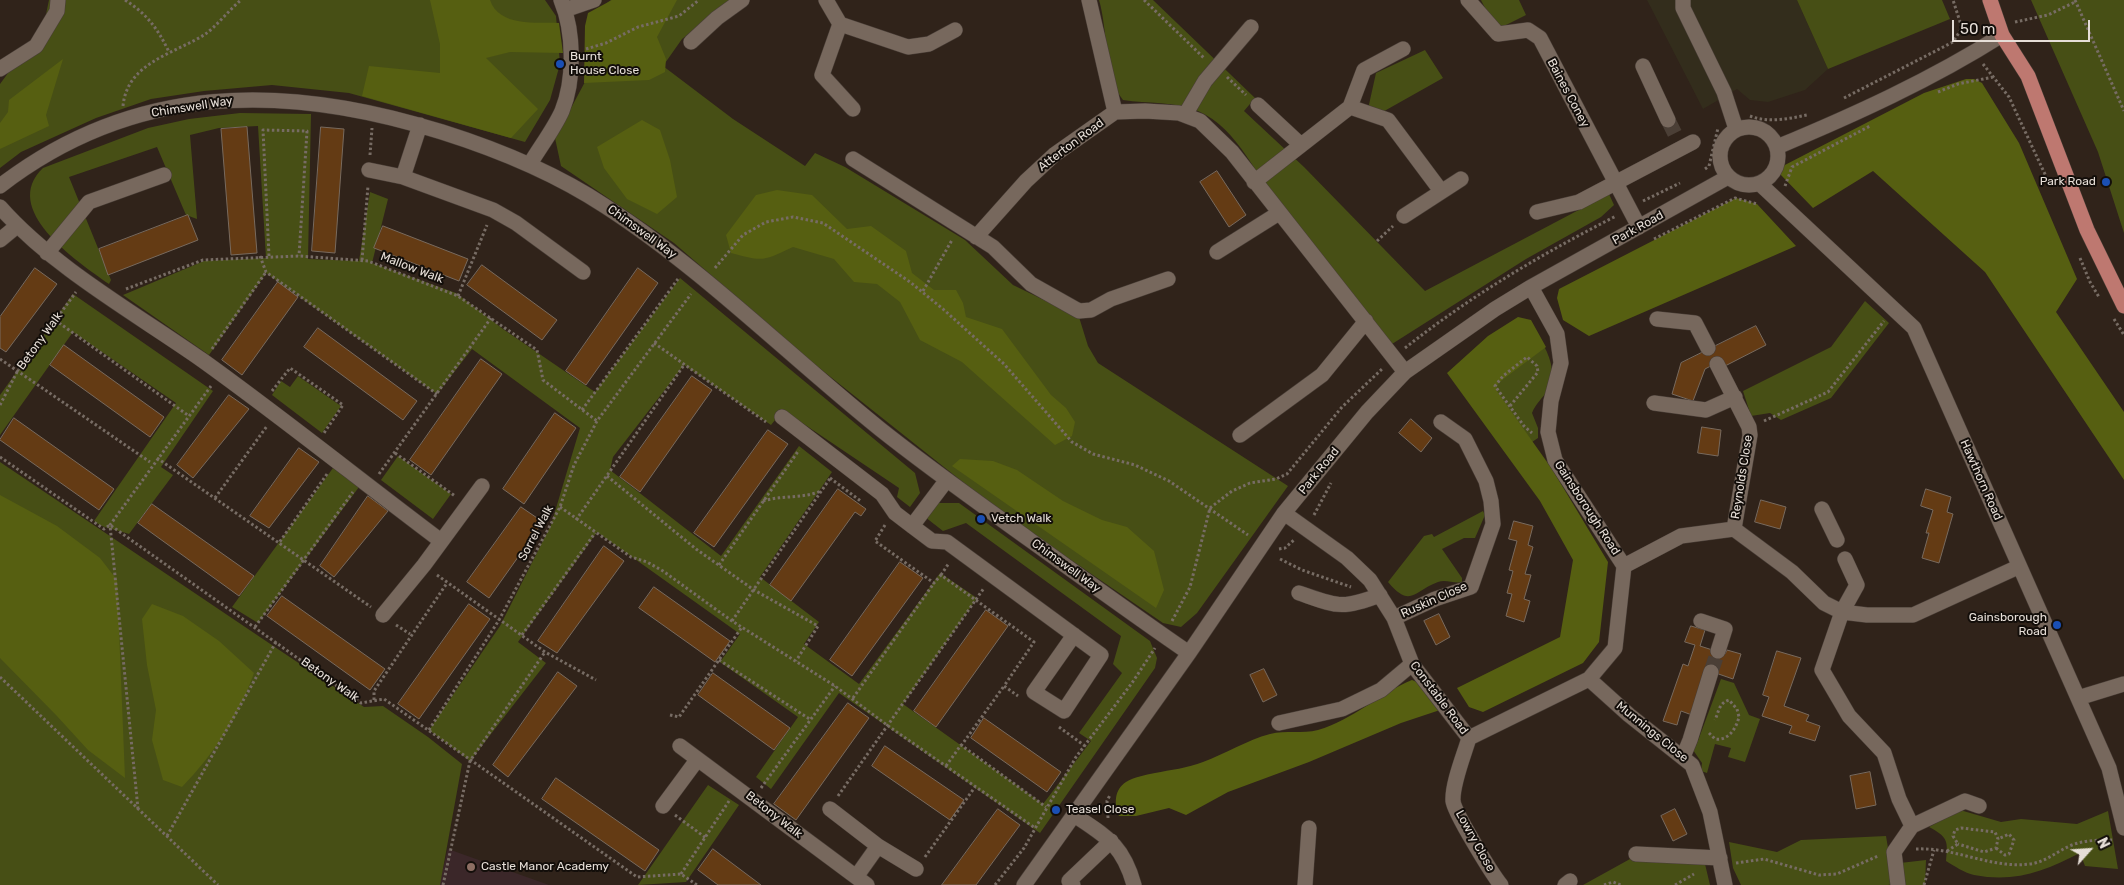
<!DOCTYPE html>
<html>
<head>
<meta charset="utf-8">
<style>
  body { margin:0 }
  #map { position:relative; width:2124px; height:885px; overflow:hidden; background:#30231a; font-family:Rubik,sans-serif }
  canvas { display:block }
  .north { position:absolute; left:2064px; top:825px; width:50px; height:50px; -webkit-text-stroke:4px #130e0a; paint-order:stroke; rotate:64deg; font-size:14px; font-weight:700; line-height:20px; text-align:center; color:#e6ded7 }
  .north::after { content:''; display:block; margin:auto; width:18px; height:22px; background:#e6ded7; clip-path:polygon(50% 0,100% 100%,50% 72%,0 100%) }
  .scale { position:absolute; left:1952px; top:20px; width:138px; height:22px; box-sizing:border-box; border:2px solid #e6ded7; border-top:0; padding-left:6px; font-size:15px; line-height:18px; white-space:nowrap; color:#e6ded7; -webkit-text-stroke:4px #130e0a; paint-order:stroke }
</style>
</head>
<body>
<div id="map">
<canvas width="2124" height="885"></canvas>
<div class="north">N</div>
<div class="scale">50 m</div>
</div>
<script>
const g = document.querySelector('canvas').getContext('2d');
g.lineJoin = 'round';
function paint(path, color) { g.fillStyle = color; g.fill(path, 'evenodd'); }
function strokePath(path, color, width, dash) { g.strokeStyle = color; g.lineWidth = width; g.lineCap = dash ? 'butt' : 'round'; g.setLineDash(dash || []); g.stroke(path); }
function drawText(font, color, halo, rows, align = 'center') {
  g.font = font + ' Rubik,sans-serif'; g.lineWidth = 4; g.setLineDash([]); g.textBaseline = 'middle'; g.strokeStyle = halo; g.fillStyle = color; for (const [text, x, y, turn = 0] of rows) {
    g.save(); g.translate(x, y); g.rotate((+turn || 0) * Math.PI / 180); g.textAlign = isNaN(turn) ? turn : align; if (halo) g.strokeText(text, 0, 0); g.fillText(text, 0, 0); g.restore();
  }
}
const commercial = new Path2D(`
  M1647 0H1797L1828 69 1805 90 1768 102 1750 100 1737 89 1703 109Z`);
const education = new Path2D(`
  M448 849 549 885H439Z`);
const green = new Path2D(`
  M49 0H545L556 16 560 64 550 100 525 142 349 93 272 85 204 91 151 99 96 118 21 152 0 168V84L44 24Z
  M611 0H731L682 39 663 66 733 119 805 166 815 153 845 167 965 240 1013 285 1079 317 1088 346 1098 363 1288 486 1197 613 1181 627 1163 623 998 510 808 359 674 243 561 166 555 138 586 80 591 15Z
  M1099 0H1153L1255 98 1244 111 1304 167 1425 291 1609 194 1614 205 1601 217 1526 259 1392 344C1356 300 1318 257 1283 212 1257 178 1239 129 1198 111 1174 101 1148 104 1123 100 1104 76 1108 30 1099 0Z
  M1481 0H1519L1526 15 1502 27 1491 20Z
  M1797 0H1942L1950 19 1828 69Z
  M2031 0H2124V233L2098 152Z
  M1425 50 1443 78 1379 114 1368 109 1376 73Z
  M240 113 311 114 308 259 359 261 370 192 388 199 372 263 456 293 503 329 595 392 680 278 915 473 920 493 910 507 897 497 899 488 783 410 771 425 684 365 613 457 610 470 721 556 799 446 832 472 760 577 819 622 804 644 859 684 940 573 977 598 903 704 1043 804 1091 741 1079 733 1122 673 1113 664 1121 636 966 523 943 531 925 517 937 503H959L1150 641 1157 658 1155 668 1040 833 839 693 771 789 756 777 798 717 720 662 740 634 597 532 518 642 546 663 470 761 429 730 500 626 551 525 580 428 472 349 437 394 266 273 209 355 123 295 204 261 266 258 258 126 219 128 190 135 197 219 186 215 157 147 69 177 111 280 109 284C75 260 0 209 43 168L148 128 189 119Z
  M73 294 213 391 161 467 173 475 129 534C116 529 106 530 94 521L176 403 73 332 0 435V395Z
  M1865 301 1889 323 1831 398 1781 420 1770 413 1751 416 1743 391 1831 347Z
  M1543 344C1550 357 1557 376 1548 390 1542 399 1536 403 1532 413L1538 428V438L1532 442 1489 383Z
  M298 376 341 406 322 433 272 395 281 381 290 387Z
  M398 456 451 494 433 519 381 480Z
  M0 462 364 707 383 706 428 737 462 764 440 885H0Z
  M333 468 359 487 258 623 232 607Z
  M1483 511 1485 515 1475 538H1464L1442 549 1462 578V582C1454 584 1446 579 1438 582 1413 591 1411 609 1388 582L1424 536 1432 534 1434 537Z
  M1721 679 1734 683 1749 715 1760 719 1745 762 1728 757 1731 748 1715 744 1707 773 1701 771 1702 763 1693 750 1696 746Z
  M708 785 739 805 686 882 638 885Z
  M1960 810 2001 822 2021 819 2077 824 2108 811 2118 869 2085 866 2080 853C2045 871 2015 883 1974 875 1965 873 1954 866 1946 861 1948 841 1948 837 1929 827Z
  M1886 836 1890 860 1900 863 1926 860 1925 885H1904L1903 882 1888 885H1741L1733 868 1729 842 1777 852 1801 840Z
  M1630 859 1705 864 1710 885H1583Z`);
const forest = new Path2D(`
  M430 0H490C499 27 536 22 559 23L563 53 510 52 486 58 538 109 511 138 362 96 369 66 440 73V44Z
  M612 0H677L657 37 666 59 665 72 649 80 584 83 585 26 588 13Z
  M63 59 46 115 49 126 0 149V123L8 112 9 100Z
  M1966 79H1974L1982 83 2019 143 2077 279 2056 312 2124 412V480L1985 272 1873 171 1813 208 1779 173 1781 167 1924 93Z
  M642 120 660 130 670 160 677 197 657 214 627 199 604 168 597 147Z
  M777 190 812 195 847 229 871 226 906 251 912 273 934 290H956L963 303 966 317 1002 329 1051 395 1066 408 1075 422 1072 436 1055 445 962 362 920 340 900 302 877 284 854 282 834 259 793 247C763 261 764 262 731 253L726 235 756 195Z
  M1736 198 1757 204 1796 246 1589 336 1563 320 1557 298 1559 289Z
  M1518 317 1531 320 1546 347 1498 383 1496 390 1552 469 1608 562 1599 642 1583 663 1483 712 1469 707 1457 688 1560 637 1573 560 1540 501 1447 373 1488 336Z
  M960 459 993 461 1017 470 1063 501 1102 520 1127 527 1154 551 1164 590 1156 608 952 466Z
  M0 495 57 526 100 558 117 580 125 778 88 750 56 715 0 658Z
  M152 604 183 616 219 641 254 673C238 717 215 753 182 787L163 780 152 740 156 710 147 665 142 619Z
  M1412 680 1419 683 1440 710 1401 723 1309 762 1228 792 1186 815 1169 808 1136 816H1119C1114 804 1114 790 1126 782 1134 777 1145 775 1155 773 1170 770 1188 768 1203 762 1225 754 1247 740 1270 734 1286 730 1302 734 1318 730 1353 720 1380 693 1412 680Z`);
const building = new Path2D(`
  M247 127 257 253 231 255 221 129Z
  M321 127 344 129 335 253 312 251Z
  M1217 171 1246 215 1229 227 1200 182Z
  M188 215 198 240 108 275 99 249Z
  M383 226 468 259 459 281 374 248Z
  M482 265 557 320 542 340 467 285Z
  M35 268 57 284 6 352 0 348V317Z
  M638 268 658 283 586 385 566 371Z
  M278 282 298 297 242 375 222 360Z
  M1756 326 1766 345 1725 366 1722 360 1705 369 1693 401 1672 394 1681 363Z
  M318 328 417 401 403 420 304 347Z
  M64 345 164 417 150 437 50 365Z
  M481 359 502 374 431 475 410 460Z
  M692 376 712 390 640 492 620 477Z
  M229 395 249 409 193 478 177 465Z
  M555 413 576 428 524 504 503 489Z
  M14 418 114 489 99 510 0 440Z
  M1411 419 1432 438 1421 452 1399 433Z
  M1702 427 1721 430 1718 456 1698 453Z
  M768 430 788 444 714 547 694 533Z
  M299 448 319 462 269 528 250 516Z
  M838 489 866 509 861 516 855 512 791 601 770 585Z
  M1926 489 1951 497 1947 512 1953 514 1939 563 1922 558 1929 533H1926L1933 510 1921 506Z
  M368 496 388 511 334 577 320 566Z
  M1761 500 1786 507 1780 529 1755 522Z
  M152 504 254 576 239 596 138 523Z
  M521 507 543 522 489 598 467 582Z
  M1514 521 1533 526 1528 545 1533 547 1525 574 1531 575 1524 599 1530 601 1524 622 1506 616 1512 594 1507 593 1513 571 1509 570 1517 541 1509 539Z
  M604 546 624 561 557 653 538 641Z
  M900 562 923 578 852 676 830 660Z
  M654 587 730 641 715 662 639 608Z
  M282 596 385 669 370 690 267 616Z
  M469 604 490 619 419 719 398 704Z
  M986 610 1008 626 936 727 914 711Z
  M1439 614 1450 637 1436 645 1424 621Z
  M1691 626 1705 630 1700 646 1725 654 1727 650 1741 654 1733 679 1707 670 1692 715 1681 711 1677 725 1663 721 1683 664 1688 666 1695 645 1685 642Z
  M1777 651 1801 658 1784 706 1809 715 1806 721 1820 726 1815 741 1789 733 1792 726 1762 716 1769 697 1763 695Z
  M1264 669 1277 695 1263 702 1250 675Z
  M558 672 577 686 508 777 493 765Z
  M713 673 790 728 774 750 698 695Z
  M848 703 869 718 796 820 774 804Z
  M984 718 1061 772 1047 792 971 738Z
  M885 746 964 800 950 820 872 766Z
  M1870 772 1876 805 1856 809 1850 776Z
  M556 778 659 850 645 871 542 799Z
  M998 809 1020 825 976 885H942Z
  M1675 809 1687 834 1673 841 1661 816Z
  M713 849 761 885H718L698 870Z`);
const minorTunnel = new Path2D(`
  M1668 120 1676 136
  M1711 672 1718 651`);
const path = new Path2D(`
  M125 0C147 14 158 29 169 52
  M1144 0 1205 59
  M2075 0 2124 111
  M2015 22 2048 15 2075 2
  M586 49 606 43 638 27 679 16 699 0
  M1983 64 2009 97 2050 185
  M1227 77 1246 95
  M1938 92 1958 84 1993 77
  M1844 98 1953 42 1962 28 1953 0
  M123 106C127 63 173 54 204 35 216 27 229 10 241 0
  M1750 116C1768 123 1788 119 1807 115
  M370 155 372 128
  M1705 169 1709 166 1718 128
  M1785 186 1792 167 1870 126
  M1643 201 1680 183
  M1654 239 1735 198 1757 204
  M1377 241 1393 226
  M260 256 266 272 437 394
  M269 256 263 130 307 131 299 256
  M2080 258 2090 282 2099 297
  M362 260 368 186
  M715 268 743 235 766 222 793 217 823 223 910 282 943 309 1004 364 1072 442 1093 454 1135 465 1169 481 1248 535
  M126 289 203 260 299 256 368 261 458 296 537 350 543 380 597 421
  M923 291 952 240
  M458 296 487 225
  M2114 319 2124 335
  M55 320 189 416
  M654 343 766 422
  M1405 348C1472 295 1540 255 1616 216
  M212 349 266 272
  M0 359 150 462
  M272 391 290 368 343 405 324 433
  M0 405 17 372 76 292
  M1510 406 1538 372 1537 366 1527 357 1503 376 1495 386 1524 426 1532 433
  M582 410 678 279
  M1764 421 1828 392 1884 321
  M395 453 455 496
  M0 457 104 529 110 525 361 703 384 699 637 877 681 874 697 885
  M157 458 279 543
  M327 474 279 543 371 607
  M379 474 491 318
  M607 476 696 549 754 590 818 626 796 661
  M830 478 862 502
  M215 498 267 426
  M763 501C782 495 802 499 821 491
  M560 507 631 557 647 562 663 571 732 621 835 686 891 728 1035 828
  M1314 515 1331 483
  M576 520 684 365
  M885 525 875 541 934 583 941 575 1034 642 1004 686 1018 696
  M1279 549 1285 548 1295 539
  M1280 559 1302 570 1351 587
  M719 565 799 450
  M437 575 545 652 596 680
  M941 575 949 563
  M732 621 831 477
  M1172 621 1190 587 1210 508 1232 491 1250 483 1276 479 1287 474 1342 407 1382 369
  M396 625 410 634
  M255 627 353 492
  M522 635 595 533
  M719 660 811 720
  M0 677 218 885
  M853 698 934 583
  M374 700V691L447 583
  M670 715 679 717 742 627
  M1059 727 1085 746
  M429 730 499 620 560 507 574 465 597 421 691 294
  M1709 733 1715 739C1728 741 1736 729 1739 717L1737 709 1729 700C1719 703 1719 711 1715 720
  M961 746 1004 686
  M946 766 961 745 1046 807
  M761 788 835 686
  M838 796 984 588
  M138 809 110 525 211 386
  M675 815 706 838
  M1108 818 1107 801 1110 795
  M167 836 276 642
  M1996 848 2005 855 2009 854 2014 840 2009 834 1998 839
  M1916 849C1955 847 1991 869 2030 864 2046 862 2057 851 2072 845 2085 840 2099 840 2113 840
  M1947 851 1958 844 1953 836 1955 830 1961 828 1995 832 1998 839 1996 848 1984 852 1958 844
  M925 857 975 787
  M1736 863 1764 859 1819 875 1837 874 1878 856
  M681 874 729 801
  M443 885 470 761 545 652
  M995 885 1024 848 1076 757 1132 683 1155 648
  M1604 885 1613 882 1621 885
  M1675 885 1694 874
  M1924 885 1934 850`);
const minor = new Path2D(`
  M826 0 840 24 908 47 929 44 955 30
  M1089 0 1115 112
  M1468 0 1498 34 1528 30 1540 38 1639 227
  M1683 0V8L1724 92 1736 129
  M565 10 594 0
  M840 24 822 75 853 109
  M691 42 717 18 742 0
  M1643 66 1668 120
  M0 69 36 46 57 11 58 0
  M1258 105 1301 145
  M1350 107 1364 70 1403 49
  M1185 115 1205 81 1251 27
  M420 125 403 177 493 210 516 223 583 272
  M1720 156a29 29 0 1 1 58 0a29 29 0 1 1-58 0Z
  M1777 147C1854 115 1931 80 2002 35
  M853 159 993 247 1031 284 1079 311 1091 310 1111 299 1168 279
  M530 164C540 147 554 129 562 111 575 79 574 31 561 0
  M369 170 403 177
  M1254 182 1350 107 1388 120 1441 191
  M1760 184 1914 328 2109 768 2124 828
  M0 186C135 82 286 83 442 132 499 150 555 173 605 206 704 270 788 355 880 429 929 468 980 504 1030 540 1083 578 1135 616 1189 653
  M0 207C54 268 135 313 202 360 283 418 361 481 441 541
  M1537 212 1579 202 1693 142
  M1404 216 1461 179
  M976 237 1026 181 1054 155 1115 112 1145 111 1179 113 1200 121 1232 152 1405 372
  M0 240 17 226
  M1217 252 1279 213
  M47 253 89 202 164 175
  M1531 287 1557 334 1561 363 1551 401 1548 432 1555 460 1624 566 1681 536 1734 529 1792 572 1824 603 1842 612 1867 615H1913L2018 567
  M1657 319 1695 323 1708 348
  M1717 364 1749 427 1750 435 1734 529
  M1654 403 1706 410 1735 397
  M782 417 882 494 895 513 912 526 932 541 947 542 1101 655 1064 711 1034 692 1074 635
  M1240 435 1322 375 1366 321
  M1822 509 1837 540
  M1284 513 1347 558 1370 580 1394 618 1412 664 1469 738 1589 679 1615 648 1624 566
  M912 526 946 481
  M1845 559 1857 585 1842 612 1822 670 1849 716 1884 753 1899 799 1912 826
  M1299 593C1337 606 1341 610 1380 595
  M383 615 424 565 482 486
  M1394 618 1435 599 1471 587 1493 524 1491 501 1486 481 1465 439 1441 422
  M1701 621 1725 629 1718 651
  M1589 679 1629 715 1692 765 1710 812 1725 885
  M2078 698 2124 684
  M1279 723 1342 709 1381 690 1412 664
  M1469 738C1464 755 1452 784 1453 801 1454 812 1492 874 1501 885
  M680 746 867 885
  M1683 757 1690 740 1711 672
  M663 806 697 760
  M830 809 878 846 916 869
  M1074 815C1107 837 1123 845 1134 885
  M1636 854 1720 858
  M856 877 878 846
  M1024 885 1189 653 1284 513 1367 412 1405 372 1495 309 1531 287 1728 177
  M1073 885 1069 881 1111 841
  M1305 885 1309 828
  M1565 885 1570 881
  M1898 885 1894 852 1912 826 1965 801 1979 806`);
const major = new Path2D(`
  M1990 0 2002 35 2028 76 2087 230 2124 306`);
const markers = [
  [560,64,5,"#1a4fb4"],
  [2106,182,5,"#1a4fb4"],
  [981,519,5,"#1a4fb4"],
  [2057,625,5,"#1a4fb4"],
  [1056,810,5,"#1a4fb4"],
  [471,867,5,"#8d6e63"]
];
const poiNames = [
  ["Burnt",570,57],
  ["House Close",570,71],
  ["Park Road",2096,182,"right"],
  ["Vetch Walk",991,519],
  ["Gainsborough",2047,618,"right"],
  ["Road",2047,632,"right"],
  ["Teasel Close",1066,810],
  ["Castle Manor Academy",481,867]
];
const streetNames = [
  ["Baines Coney",1568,93,62],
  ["Chimswell Way",192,107,-9],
  ["Atterton Road",1071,145,-37],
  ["Park Road",1638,228,-29],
  ["Chimswell Way",642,232,36],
  ["Mallow Walk",412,268,21],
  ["Betony Walk",40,341,-54],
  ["Park Road",1319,471,-51],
  ["Reynolds Close",1742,477,-81],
  ["Hawthorn Road",1981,480,66],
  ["Gainsborough Road",1587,508,57],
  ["Sorrel Walk",536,533,-62],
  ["Chimswell Way",1066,566,36],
  ["Ruskin Close",1434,600,-24],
  ["Betony Walk",330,680,35],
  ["Constable Road",1439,698,53],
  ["Munnings Close",1652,732,39],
  ["Betony Walk",774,815,38],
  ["Lowry Close",1475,841,61]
];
paint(commercial, '#332d1c');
paint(education, '#3b2729');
paint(green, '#474f15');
paint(forest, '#565f11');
paint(building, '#643b14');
strokePath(building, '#786a5e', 1);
strokePath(minorTunnel, '#4b3f36', 15, [15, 8]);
strokePath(minor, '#493e37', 16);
strokePath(major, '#493e37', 16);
strokePath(path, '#776c64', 3, [2.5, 2.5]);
strokePath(minor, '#77685d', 15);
strokePath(major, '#be7870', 15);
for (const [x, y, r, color] of markers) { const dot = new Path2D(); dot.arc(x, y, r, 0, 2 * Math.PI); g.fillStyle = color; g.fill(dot); strokePath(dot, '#130e0a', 2); }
drawText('12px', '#e6ded7', '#130e0a', poiNames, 'left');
drawText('12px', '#e6ded7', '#130e0a', streetNames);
</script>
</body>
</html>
